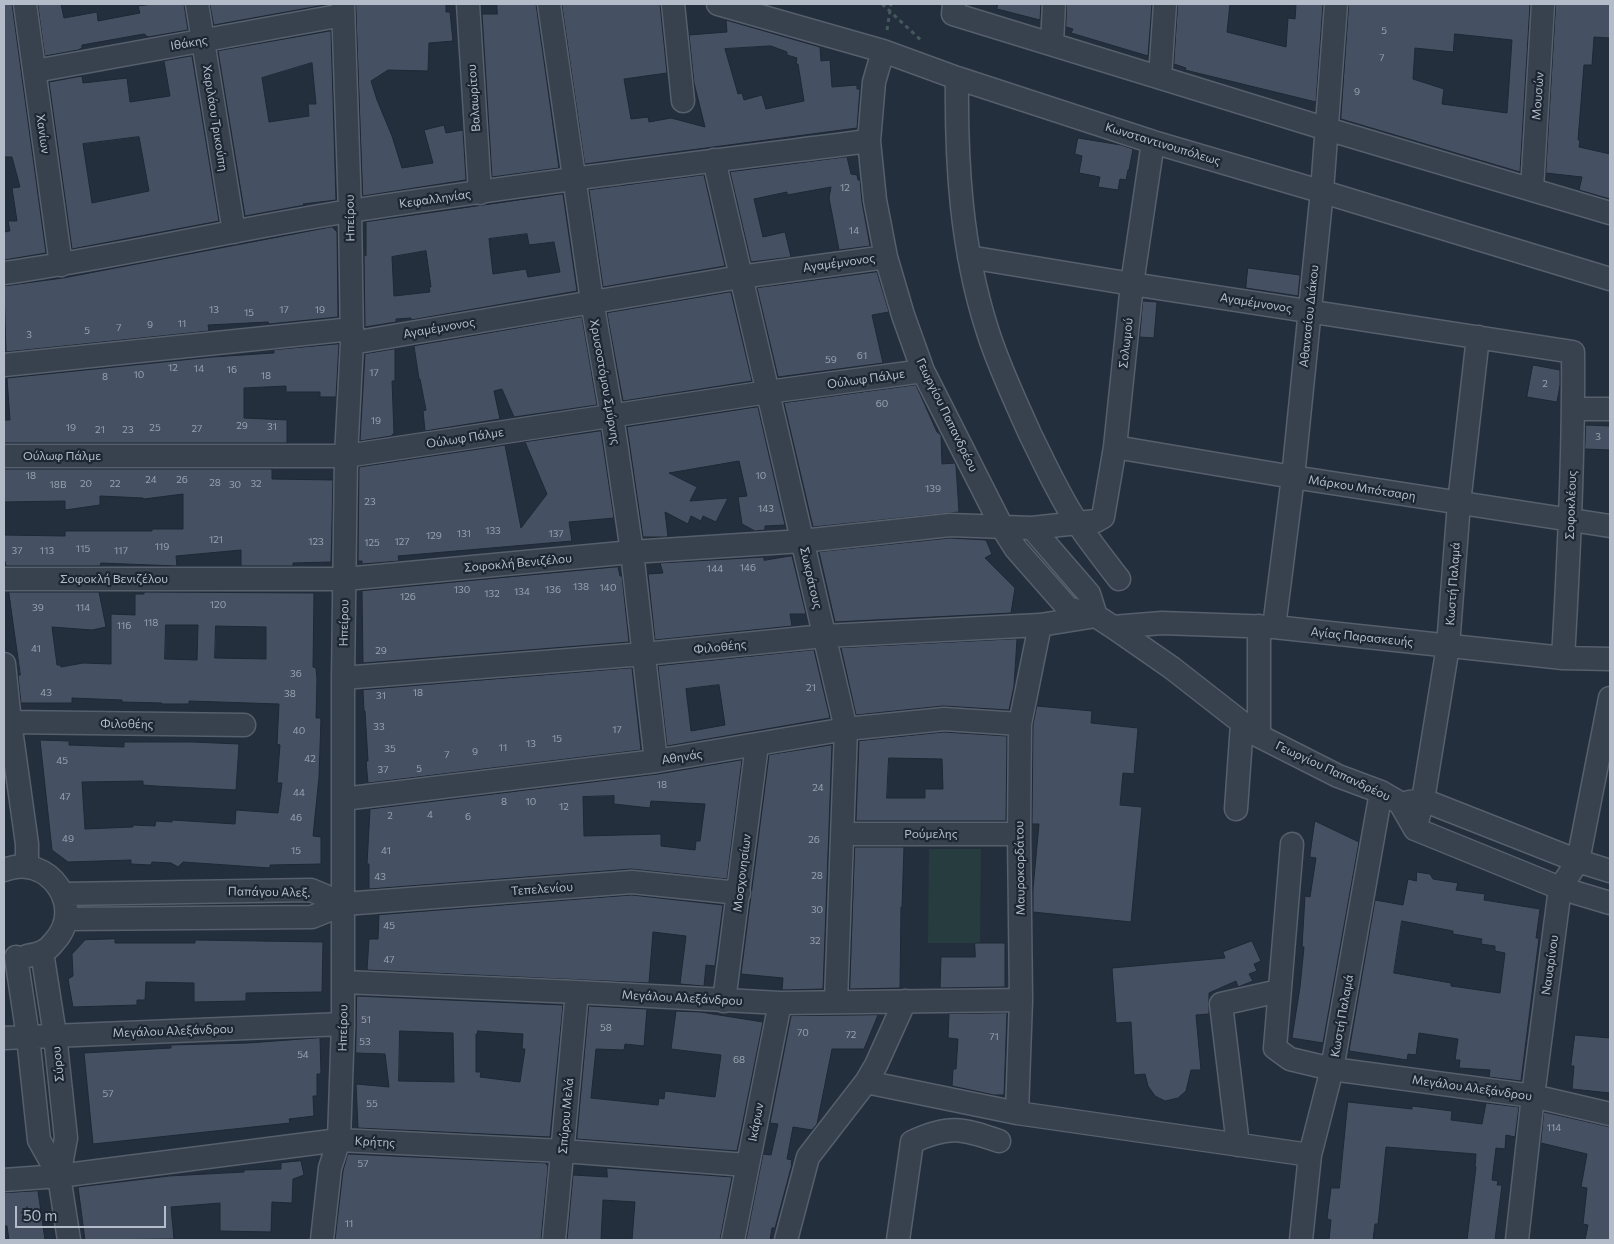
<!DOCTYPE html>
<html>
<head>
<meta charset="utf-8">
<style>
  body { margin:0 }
  #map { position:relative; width:1614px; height:1244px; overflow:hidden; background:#242f3e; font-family:Commissioner,sans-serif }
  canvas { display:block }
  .frame { position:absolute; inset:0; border:5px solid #b4bcc9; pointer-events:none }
  .scale { position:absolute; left:15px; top:1206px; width:151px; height:22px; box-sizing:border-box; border:2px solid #b4bcc9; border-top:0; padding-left:6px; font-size:15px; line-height:18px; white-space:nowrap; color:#b4bcc9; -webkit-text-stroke:4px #1d2633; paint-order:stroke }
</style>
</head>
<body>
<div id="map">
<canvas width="1614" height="1244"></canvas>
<div class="frame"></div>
<div class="scale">50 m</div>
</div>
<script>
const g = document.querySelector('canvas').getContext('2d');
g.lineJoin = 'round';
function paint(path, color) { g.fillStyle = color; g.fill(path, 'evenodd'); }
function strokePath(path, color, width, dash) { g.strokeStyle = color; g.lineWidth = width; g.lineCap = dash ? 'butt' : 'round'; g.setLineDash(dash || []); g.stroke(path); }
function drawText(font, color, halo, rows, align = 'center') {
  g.font = font + ' Commissioner,sans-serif'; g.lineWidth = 4.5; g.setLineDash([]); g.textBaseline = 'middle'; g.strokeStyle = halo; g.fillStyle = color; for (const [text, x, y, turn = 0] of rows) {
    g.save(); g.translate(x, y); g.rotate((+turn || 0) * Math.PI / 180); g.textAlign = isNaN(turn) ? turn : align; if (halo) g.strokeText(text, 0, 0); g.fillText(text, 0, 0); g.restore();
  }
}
const green = new Path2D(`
  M929 849H981L980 943H928Z`);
const building = new Path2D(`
  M4 4H12L46 253 4 260V232L10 231 8 221H17L12 188 20 187 12 157H4Z
  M38 4H61L64 18 97 12 98 21 140 13 138 6 153 4H184L188 30 148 37 144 34 82 45V48L78 50 45 56Z
  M210 4H330L214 25Z
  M356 4H446V12H450L453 41 429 43 428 71 388 70 371 81 377 100 392 136 402 168 433 163 424 130 444 125 446 133 463 130 466 180 363 196Z
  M497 4H536L559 168 492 177 482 14H497Z
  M562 4H660L667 73 624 79 631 119 648 117 649 122 671 118 705 127 694 83 689 35 727 32 726 20 820 47 821 61 830 60 832 87 857 85V89H860L857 128 585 164ZM771 46 787 52V55L797 58 796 64H798L804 101 766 109 762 95 744 100 742 93 738 94 725 49Z
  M998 4H1041L1040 20 997 9Z
  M1067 4H1152L1148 56 1071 33 1073 29 1066 27Z
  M1178 4H1230L1227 32 1286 47 1288 18 1295 19 1296 4H1323L1316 102 1185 70 1186 68 1174 64Z
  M1349 4H1530L1520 172 1341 119ZM1455 34 1512 40 1507 113 1442 104 1444 89 1413 79 1415 48 1453 52Z
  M1556 4H1610V38L1594 37 1592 65H1584L1578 140H1580L1579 147 1610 154V199L1579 190 1582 177 1546 173Z
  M331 31 336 200 303 204 305 205 245 216 218 51ZM312 63 316 104H308L309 116 269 122 262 78Z
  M192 56 219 221 72 249 49 82 82 76 83 83 127 78 130 102 170 96 164 61ZM139 137 149 191 92 203 83 144Z
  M1078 138 1121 145 1133 149 1129 170H1128L1126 180 1120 179 1118 190 1098 187 1100 177 1079 173 1082 156 1075 154Z
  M847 157 851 174 857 175 858 180H860L862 202 870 246 839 250 829 198 831 187 787 195V192L754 199 763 237 785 232 791 257 751 262 730 172Z
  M704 175 725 266 603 287 589 190Z
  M563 194 577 291 411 320V318L396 319V322L365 327 364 254 366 256V222ZM527 234 529 245 554 242 560 272 528 277 526 269 493 274 489 239ZM426 251 431 287H429L430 292 394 296 392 257Z
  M332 227 337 232 338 317 269 324 268 322 208 325 209 331 6 352 4 286 63 278Z
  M1248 268 1300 275 1298 296 1246 288Z
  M877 272 889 312 872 315 883 363 778 377 757 288Z
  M731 292 752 381 623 401 607 313Z
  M1143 301 1157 302 1154 338 1140 337Z
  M582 317 597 405 514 417 502 389 494 391 500 419 425 431 423 411 426 410 420 379H419L414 346Z
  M339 344 336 397H320V392H286V386L244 388V418L287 420V443H4V420H10L7 378 212 357 274 353V350Z
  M395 349V381H392L394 433 391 436 360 441 365 354Z
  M1533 365 1560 370V385L1557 402 1527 397Z
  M916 385 937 432 941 435 942 464 955 463 956 466 959 512 813 527 784 403Z
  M758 407 785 525 765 526V530L755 531 742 524 738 497 747 496 739 461 669 473 697 487 690 501 728 498 716 522 703 516 701 521 691 516 688 524 665 512 668 537H643L627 427Z
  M1586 425 1610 426V450L1585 449Z
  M601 431 614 518 569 522 572 541 398 556 399 561 362 564V561H358L359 467 505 445 521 528 547 494 525 442Z
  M4 469H272V479L333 480 331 562 293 563V566H241V550L176 556 177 566 101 563 100 566H6L5 561H4V535L65 536V531H152V529H183V494L144 499 143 498 100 496V505L65 510V501L4 502Z
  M950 538 986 540 992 554 985 558 1015 588 1011 613 835 622 819 552Z
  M792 556 806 614H790L792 626 655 640 648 574 663 573 660 563 764 557V560Z
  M618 567 620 576H622L629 642 363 663 362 591Z
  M9 592H99L106 627 92 630 52 627 57 665H60L61 667 83 663 111 664V614L135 615V594H144V592L314 593 313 667 316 668 317 679 316 718H321L319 777 313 836 321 837V864L270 865V868L183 862 178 867 171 863 152 862 151 865 131 864V860L68 862 52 850 40 740 69 741V745L124 747V742H193L239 744 236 790 155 786 143 785V781L82 782 85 829 133 827V825L155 826 156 821 172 822V820L235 824 236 810 278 813 282 783H277L280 745 277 744 279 704 189 701V704H162V703L122 702V700L72 698V703H21L18 676 20 675ZM166 625H198L197 660 165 659ZM216 626 266 627V659L215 658Z
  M1017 639 1014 686 1009 710 943 706 856 715 841 648Z
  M814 650 830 718 667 746 658 666ZM719 685 725 725 691 731 686 689Z
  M632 668 641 750 368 783 366 761H368L365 711H364L363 690Z
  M1037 706 1092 711 1091 723 1138 728 1134 774 1123 773 1120 805 1142 807 1131 922 1033 912V889L1039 824H1032L1033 725Z
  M944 732 1007 736 1006 821H856L859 741ZM889 758 942 759 943 789H925V798H887Z
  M832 745 823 989 782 990 783 978 741 974 769 755Z
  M742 760 727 879 631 869 369 889V864H367L370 809 658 774ZM614 796V804L650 808 651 801 705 804 700 841H696L695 850 661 846V834L584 836 583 797Z
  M1315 821 1359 842 1323 1043 1292 1038 1300 987 1304 947H1302L1305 896 1310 897 1316 858 1310 857Z
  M855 847H904L902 907H901L900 988 850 989Z
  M1417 872 1430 874 1433 879 1458 883 1456 890 1485 894 1484 900 1540 909 1536 938H1539L1521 1081 1489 1077 1490 1070 1459 1068 1460 1060H1455L1458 1039 1419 1033 1416 1055 1408 1054 1407 1060 1349 1051 1375 900 1403 905 1408 879 1416 881ZM1402 921 1453 931V934L1482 939 1481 944 1495 946V951L1505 953 1500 993 1451 986V983L1394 973Z
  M632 895 723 905 715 966 706 965 704 986 680 984 686 936 653 932 649 983 367 970 369 939H378L379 915Z
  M115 939V943H195V940L323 942 322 992 246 993V1001L194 1002V983L146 982 145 1000H137V1005L73 1007 68 979 73 976 72 954 85 940Z
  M1252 941 1261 961 1254 964 1257 971 1249 974 1253 981 1238 987 1236 981 1209 993V1014L1196 1015 1201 1070H1191L1186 1091 1178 1098 1165 1101 1155 1096 1148 1086 1145 1074 1134 1075 1131 1022 1116 1023 1112 968 1225 958 1223 952Z
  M975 943H1005V987L940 988 941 957H975Z
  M357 996 563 1005 550 1137 358 1128 356 1084 389 1087 385 1054 356 1053ZM400 1031 453 1033 454 1082 399 1081ZM478 1031 523 1034 522 1049H525L520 1082 480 1077 481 1072H476V1034H477Z
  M589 1006 647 1009 644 1046 625 1044 624 1050 596 1049 591 1098 658 1105 659 1098 664 1099 665 1091 715 1097 721 1055 671 1049 676 1011 700 1012 763 1022 737 1151 577 1139Z
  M1007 1013 1004 1095H994L952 1086 953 1069H956L958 1039 948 1038 949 1014Z
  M878 1015 864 1049H832L817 1124 812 1130 793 1127 787 1159 792 1160 791 1164H792L775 1228H772L770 1240H746L763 1154 771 1155 778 1124 770 1123 791 1016Z
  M1575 1035 1610 1038V1093L1572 1089 1574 1066H1571Z
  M320 1038 321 1074H317V1096H313L314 1116 289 1119 290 1123 93 1144 84 1053 171 1048V1045L248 1043Z
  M1348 1102 1412 1109V1106L1452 1111 1451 1120 1482 1124 1486 1103 1519 1107 1515 1137 1506 1135 1505 1149 1496 1148 1492 1180 1498 1181 1497 1185H1502L1495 1240H1467L1476 1167H1475L1476 1154 1386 1147 1378 1224H1375L1373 1240H1329L1331 1220 1327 1219 1331 1188H1339Z
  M1544 1112 1610 1127V1240H1585L1588 1225 1583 1224 1587 1188 1581 1187 1587 1154 1541 1143Z
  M348 1154 546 1163 548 1167 541 1240H335L343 1171Z
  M301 1161 304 1175 293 1179 292 1203 272 1202 271 1232 220 1231V1203L171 1207 174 1239 85 1240 78 1187 169 1176 244 1172V1170L281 1169V1163Z
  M607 1168 732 1177 720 1240H632L635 1202 603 1200 601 1240H567L573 1175 607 1177Z
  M38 1191 45 1240H9L7 1226H4V1193Z`);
const path = new Path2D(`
  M882 4 923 42
  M887 30 891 4`);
const minor = new Path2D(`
  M25 4 61 265
  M197 4 234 232
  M468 4 480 193
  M549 4 592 301 612 416 632 552 656 761
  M673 4 683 101
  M718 4 883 51 957 78 1153 142 1330 194 1610 279
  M954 4 953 14 1327 129 1610 213
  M1052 43 1054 4
  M883 51 874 82 869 141 875 200 886 257 903 315 923 371 1002 527 1016 549 1068 608 1096 616 1113 627 1172 668 1259 736 1338 776 1381 792 1400 803 1415 829 1560 888 1610 903
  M35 71 343 15
  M1160 77 1165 4
  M957 78C956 163 961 248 987 329 998 365 1015 400 1030 434 1045 464 1059 496 1078 524 1091 543 1105 561 1119 579
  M714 160 846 729 836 1001
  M1532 189 1543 4
  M969 257 1132 284 1573 352C1574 454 1569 556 1563 658
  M4 273C120 257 234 229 350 211 523 184 696 163 869 141
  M4 365 352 329V343L740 277 886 257
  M1574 409H1610
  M1115 447 1293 477 1610 526
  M4 456H346L768 392 923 371
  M1032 528 1089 594 1096 616
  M4 579H345L632 552 802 541 950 525 1032 528 1096 521 1103 517 1115 447 1132 284 1153 142
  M1113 627 1162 623 1274 627 1563 658 1610 659
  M1274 627 1293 477 1322 191 1336 4
  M4 664 10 722 27 844V866
  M343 678 644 654 824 636 1040 625 1090 617
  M10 722 244 725
  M1259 736V626
  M343 799 656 761 846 729 944 719 1020 724
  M1409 802 1423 800 1578 861 1610 871
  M1236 809 1242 724
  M1415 829 1423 800 1448 646 1459 503 1478 337
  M843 834H1019
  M1292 844 1275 1048 1290 1059 1332 1069 1533 1096 1610 1114
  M4 870C48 852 87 907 54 942 51 946 47 950 42 952 38 954 32 955 27 956
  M63 894 311 890 344 904
  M67 919 312 917 344 904 632 882 739 893
  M42 952 55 1035 66 1138 59 1176 69 1240
  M16 957 28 1037 39 1140 59 1176
  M344 982 577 992 780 1003 1021 1000
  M724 1001 757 745
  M4 1038 343 1024
  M866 1082 1017 1113 1310 1155
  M1017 1113 1021 1000 1019 834 1020 724 1040 625
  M1238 1145 1221 1004 1279 991
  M4 1180 59 1176 339 1140 563 1151 747 1165
  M322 1240 330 1168 339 1140 343 1024V678L346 456 352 343 350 211 343 4
  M554 1240 577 992
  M733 1240 780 1003
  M786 1240 808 1157 866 1082 876 1065 905 1001
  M898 1240 912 1142C948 1125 962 1128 999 1141
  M1301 1240 1310 1155 1332 1069 1381 792
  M1517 1240 1533 1096 1560 888 1578 861 1610 698`);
const numberNames = [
  ["5",1384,31],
  ["7",1382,58],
  ["9",1357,92],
  ["12",845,188],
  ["14",854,231],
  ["13",214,310],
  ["17",284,310],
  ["19",320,310],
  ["15",249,313],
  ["11",182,324],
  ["9",150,325],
  ["7",119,328],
  ["5",87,331],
  ["3",29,335],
  ["61",862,356],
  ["59",831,360],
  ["12",173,368],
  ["14",199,369],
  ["16",232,370],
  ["17",374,373],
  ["10",139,375],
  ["18",266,376],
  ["8",105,377],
  ["2",1545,384],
  ["60",882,404],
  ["19",376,421],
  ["29",242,426],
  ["31",272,427],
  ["19",71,428],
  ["25",155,428],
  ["27",197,429],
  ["21",100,430],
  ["23",128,430],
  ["3",1598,437],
  ["18",31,476],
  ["10",761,476],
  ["24",151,480],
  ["26",182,480],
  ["28",215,483],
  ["20",86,484],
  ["22",115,484],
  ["32",256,484],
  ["18Β",58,485],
  ["30",235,485],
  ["139",933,489],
  ["23",370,502],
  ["143",766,509],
  ["133",493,531],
  ["131",464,534],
  ["137",556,534],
  ["129",434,536],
  ["121",216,540],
  ["123",316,542],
  ["127",402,542],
  ["125",372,543],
  ["119",162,547],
  ["115",83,549],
  ["37",17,551],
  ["113",47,551],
  ["117",121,551],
  ["146",748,568],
  ["144",715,569],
  ["138",581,587],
  ["140",608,588],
  ["130",462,590],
  ["136",553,590],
  ["134",522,592],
  ["132",492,594],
  ["126",408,597],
  ["120",218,605],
  ["39",38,608],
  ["114",83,608],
  ["118",151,623],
  ["116",124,626],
  ["41",36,649],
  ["29",381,651],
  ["36",296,674],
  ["21",811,688],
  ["43",46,693],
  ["18",418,693],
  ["38",290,694],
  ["31",381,696],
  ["33",379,727],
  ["17",617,730],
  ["40",299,731],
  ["15",557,739],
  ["13",531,744],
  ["11",503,748],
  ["35",390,749],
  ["9",475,752],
  ["7",447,755],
  ["42",310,759],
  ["45",62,761],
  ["5",419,769],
  ["37",383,770],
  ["18",662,785],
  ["24",818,788],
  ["44",299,793],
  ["47",65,797],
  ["8",504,802],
  ["10",531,802],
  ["12",564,807],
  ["4",430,815],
  ["2",390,816],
  ["6",468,817],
  ["46",296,818],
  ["49",68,839],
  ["26",814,840],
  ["15",296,851],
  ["41",386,851],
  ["28",817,876],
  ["43",380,877],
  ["30",817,910],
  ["45",389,926],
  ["32",815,941],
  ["47",389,960],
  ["51",366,1020],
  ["58",606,1028],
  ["70",803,1033],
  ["72",851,1035],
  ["71",994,1037],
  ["53",365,1042],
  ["54",303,1055],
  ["68",739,1060],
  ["57",108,1094],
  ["55",372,1104],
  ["114",1554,1128],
  ["57",363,1164],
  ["11",349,1224]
];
const streetNames = [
  ["Ιθάκης",189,43,-10],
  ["Μουσών",1538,96,-86],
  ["Βαλαωρίτου",474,98,-94],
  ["Χαριλάου Τρικούπη",215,118,81],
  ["Χανίων",43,134,82],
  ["Κωνσταντινουπόλεως",1163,144,17],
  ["Κεφαλληνίας",435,199,-8],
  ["Ηπείρου",350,218,-91],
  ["Αγαμέμνονος",839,263,-8],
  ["Αγαμέμνονος",1256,303,9],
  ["Αθανασίου Διάκου",1309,316,-84],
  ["Αγαμέμνονος",439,328,-10],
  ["Σολωμού",1126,343,-84],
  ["Ούλωφ Πάλμε",866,379,-8],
  ["Χρυσοστόμου Σμύρνης",605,382,80],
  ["Γεωργίου Παπανδρέου",947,415,64],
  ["Ούλωφ Πάλμε",465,438,-9],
  ["Ούλωφ Πάλμε",62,456],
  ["Μάρκου Μπότσαρη",1362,488,9],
  ["Σοφοκλέους",1571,505,-88],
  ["Σοφοκλή Βενιζέλου",518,563,-5],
  ["Σωκράτους",811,578,77],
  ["Σοφοκλή Βενιζέλου",114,579],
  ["Κωστή Παλαμά",1453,584,-86],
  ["Ηπείρου",344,623,-89],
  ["Αγίας Παρασκευής",1362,637,6],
  ["Φιλοθέης",720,647,-6],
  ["Φιλοθέης",127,724,1],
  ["Αθηνάς",682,757,-9],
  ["Γεωργίου Παπανδρέου",1333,771,25],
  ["Ρούμελης",931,834],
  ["Μαυροκορδάτου",1020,868,-91],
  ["Μοσχονησίων",742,873,-83],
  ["Τεπελενίου",542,889,-4],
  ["Παπάγου Αλεξ.",269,892,1],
  ["Ναυαρίνου",1550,965,-82],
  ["Μεγάλου Αλεξάνδρου",682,998,3],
  ["Κωστή Παλαμά",1342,1016,-80],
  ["Ηπείρου",343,1028,-89],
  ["Μεγάλου Αλεξάνδρου",173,1031,-2],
  ["Σύρου",58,1064,-96],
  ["Μεγάλου Αλεξάνδρου",1472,1088,8],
  ["Σπύρου Μελά",566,1116,-85],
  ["Ικάρων",756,1122,-79],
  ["Κρήτης",375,1142,3]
];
paint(green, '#263c3f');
paint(building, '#455162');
strokePath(building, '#1f2835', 1);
strokePath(minor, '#565f6c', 25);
strokePath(path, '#44595c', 3, [4, 4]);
strokePath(minor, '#38414e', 22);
drawText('10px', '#98a1af', null, numberNames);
drawText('12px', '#b4bcc9', '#1d2633', streetNames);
</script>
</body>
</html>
